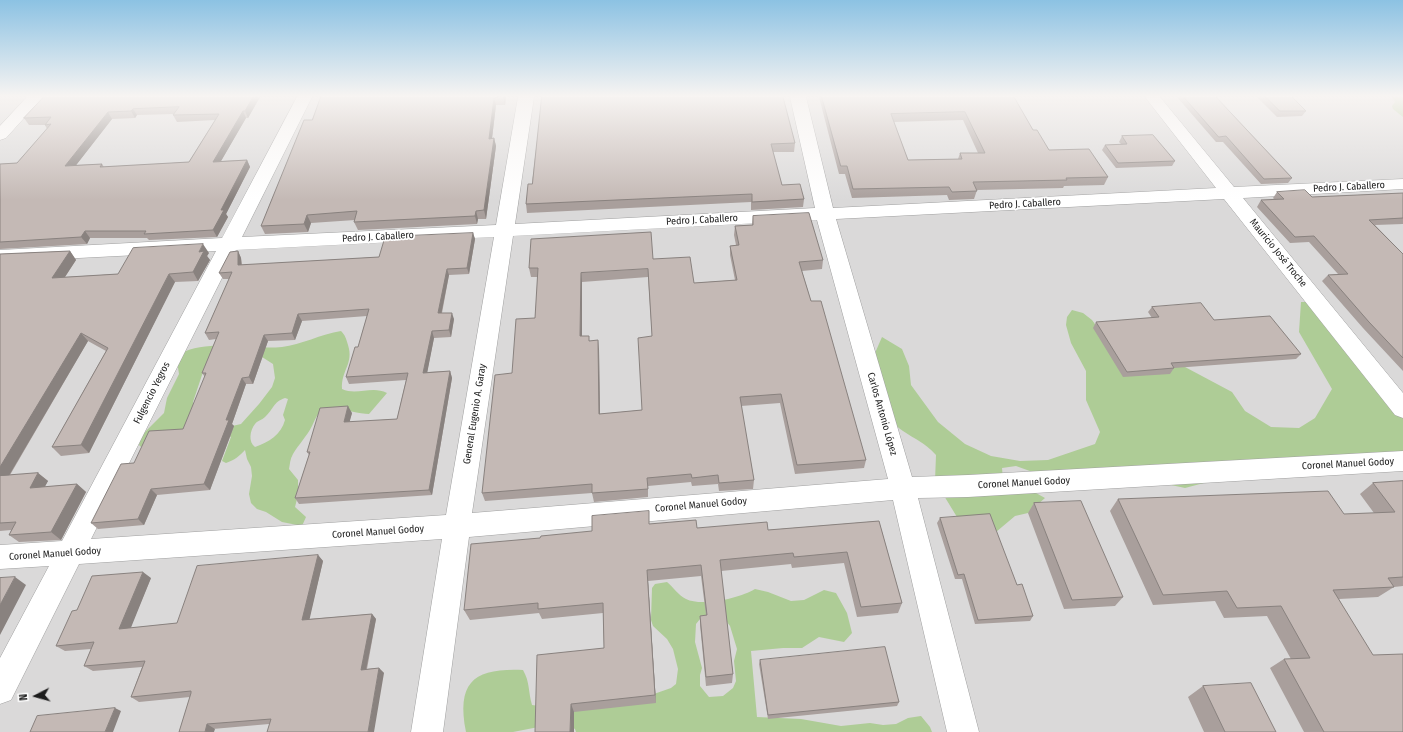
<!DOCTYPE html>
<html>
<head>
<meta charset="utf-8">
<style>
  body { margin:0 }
  #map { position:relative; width:1403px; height:732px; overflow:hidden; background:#ede7e1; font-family:"Fira Sans Condensed",sans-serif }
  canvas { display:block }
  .north { position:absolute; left:16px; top:676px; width:40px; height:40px; -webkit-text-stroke:3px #fff; paint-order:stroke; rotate:264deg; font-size:11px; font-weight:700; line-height:16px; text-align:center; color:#1c1c1c }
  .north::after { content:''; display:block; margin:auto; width:14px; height:18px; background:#1c1c1c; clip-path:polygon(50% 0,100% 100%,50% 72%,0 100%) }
</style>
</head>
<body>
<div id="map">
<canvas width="1403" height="732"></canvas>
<div class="north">N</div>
</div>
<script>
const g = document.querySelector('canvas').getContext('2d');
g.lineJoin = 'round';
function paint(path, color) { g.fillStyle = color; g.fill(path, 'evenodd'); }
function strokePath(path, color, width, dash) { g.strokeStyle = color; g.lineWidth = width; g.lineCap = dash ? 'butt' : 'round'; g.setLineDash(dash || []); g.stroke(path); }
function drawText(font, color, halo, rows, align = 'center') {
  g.font = font + ' "Fira Sans Condensed",sans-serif'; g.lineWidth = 3.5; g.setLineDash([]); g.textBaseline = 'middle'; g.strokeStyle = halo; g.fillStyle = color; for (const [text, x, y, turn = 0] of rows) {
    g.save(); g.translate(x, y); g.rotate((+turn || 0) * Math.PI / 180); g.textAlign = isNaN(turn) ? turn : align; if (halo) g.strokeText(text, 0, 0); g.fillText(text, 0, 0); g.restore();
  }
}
const residential = new Path2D(`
  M0 97H1403V732H0Z`);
const forest = new Path2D(`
  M1392 97H1403V117L1393 109 1392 106 1395 102Z
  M1301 302H1312L1403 405V471L1245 472 1185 488 1139 478 1074 487 1016 466 1002 468 1003 479 1018 483 1045 498 1028 513 1015 516 996 532 968 535 935 481 936 455C924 442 916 440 903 431 882 417 877 391 868 369L882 337 902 349 909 366 911 385 938 422 965 444 991 456 1020 461 1048 460 1095 444 1100 432 1086 400V371L1071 343 1066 325 1067 317 1072 310 1083 313 1092 320 1105 338 1185 367 1232 392 1245 411 1271 427 1299 428 1315 418 1332 389 1299 332Z
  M341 331C345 335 346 338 348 345 354 364 341 370 342 389 357 396 372 385 387 393L369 414C357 414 334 406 323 411 317 413 315 420 312 426 307 436 299 444 293 454 290 459 290 464 289 469L298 480V495L295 507 306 517 302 526 282 522 266 512 257 509 251 503 249 494 252 476 251 467 247 459 245 450C239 456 235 460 226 463L222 461 231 437 221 434 153 436 141 447 139 445 141 436 164 413 167 398 179 374 177 361 179 354C211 338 247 350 282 347 301 345 321 334 341 331ZM262 357 273 364 275 378 272 387 259 404 241 424 228 427 198 419 193 402 205 366ZM285 398 288 399 283 415 285 420C281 435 269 442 255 447 248 442 250 430 255 424 257 421 262 420 265 417 274 409 273 402 285 398Z
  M667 582C673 587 679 596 686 599 702 607 740 598 755 589L768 592 791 601 804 600 824 590 836 593 847 613 852 633 844 642 819 637 802 648H783L751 651 757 717 801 719 841 726 870 723 883 725 896 724 908 718 921 716 930 727 932 732H576L575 729 564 722 513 732H466C456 681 475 668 523 670 530 682 528 691 532 705L570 710 651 695 671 688 676 684 678 669 673 649 667 639 653 626 651 620 652 588 655 584ZM724 618 730 626 737 649 734 661 736 681 733 688 723 696 709 697 700 686V675L702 668 695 642 696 624 700 619Z`);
const minor = new Path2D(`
  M27 97H43L6 138 0 140V126Z
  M297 97H312L242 237 496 225 518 97H534L515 224 815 208 790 97H806L833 208 1216 188 1145 97H1160L1234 187 1403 179V189L1243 198 1403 393V418L1395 415 1224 199 836 219 912 477 968 475 1403 451V471L968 497 918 498 979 732H947L893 500 469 537 443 732H411L442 539 79 564 11 700 0 704V658L49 566 0 569V545L62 541 216 251 0 262V250L222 238ZM817 220 888 479 472 513 513 236ZM494 237 446 515 91 539 236 250Z`);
const wall = new Path2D(`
  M44 97H260L248 118H246L221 161 247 160 250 167 226 214 228 217 217 237 149 240 147 238H90L87 244 0 249V164L17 163 47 129 45 125H29L24 118ZM174 114 173 115 177 122 215 120 189 162 104 167 102 164 76 165 112 119 135 118 137 115Z
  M321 97H506L505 105H496L492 138H494L496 146 486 219H478L477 224 358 230 354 222 355 220 311 223 308 232 265 234 261 226 312 120Z
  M542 97 795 143 794 152H773L782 185 804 199 803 207 751 210V202L527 213 526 204 532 184Z
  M819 97H1014L1033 130 1049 150 1108 177 1104 185 1064 186 1063 188 977 190 974 199 949 200 947 195 852 198 845 174H839ZM963 120 978 153H960L958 159 908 160 894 122Z
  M1177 97H1216L1292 178 1288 183 1261 184 1223 142H1216Z
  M1257 97H1292L1306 111 1302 116 1277 117Z
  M1122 136 1175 161 1172 166 1116 168 1102 150 1105 145 1121 144 1119 142Z
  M1277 192 1312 197 1403 193V224L1375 225 1403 254V371L1363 328 1322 281 1328 275 1338 274 1309 242 1290 243 1257 207 1261 200H1275L1273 198Z
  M753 216 823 260 822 269 802 271 811 301 866 460 864 468 795 474 780 403 741 406 754 480 753 489 719 491 718 484 692 486 691 482 648 486V497L594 502 592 493 485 501 482 493 512 373 535 318 538 277H531L529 268 653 259 694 283 735 280 730 255V246L736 245 734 235 735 226 752 225ZM648 277 652 336 642 410 600 414 599 349 590 341 582 336V282Z
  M473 233 475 239 469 274 449 275 442 313 454 319 451 337 434 338 427 372 450 371 452 378 432 495 299 504 295 498 309 455 307 452 352 413 349 422 397 419 406 380 349 384 346 377 358 347 367 316 302 321 295 340 268 341 253 384H246L232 424 234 426 210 490 157 495 144 525 98 529 91 523 134 463 183 429 205 377 202 373 216 339 209 340 205 333 229 279H223L219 273 238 251 241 258 242 265 379 257Z
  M70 251 76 260 65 277 118 274 209 253 207 256 210 260 198 281 175 282 89 453 61 456 52 447 106 351 88 341 10 475 38 473 48 481 44 487 77 484 86 492 61 540 19 542 9 535 11 530 0 531V254Z
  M1152 307 1214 320 1301 354 1296 359 1174 368 1170 374 1123 377 1093 328 1096 322 1152 318 1148 312Z
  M1403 481V586L1394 587 1378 597 1339 599 1403 732H1304L1270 668 1284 659H1291L1267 616 1224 618 1215 601 1153 605 1110 511 1118 499 1344 514 1374 513 1360 494 1373 483Z
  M1034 503 1123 597 1115 606 1064 609 1028 513Z
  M940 518 1017 585 1033 616 1030 621 975 624 962 579H955L937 523Z
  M879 521 902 603 898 613 857 617 844 563 792 568 791 564 721 571 733 674 732 683 706 686 700 625V616L706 615 701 576 648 581 656 703 574 712 535 732 604 648 603 613 542 619 539 613 470 620 464 610 540 538 650 524 697 528 768 530Z
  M318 555 323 561 309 619 372 614 376 619 367 669 379 668 384 673 269 724 179 732 190 697 139 702 131 697 142 667 93 671 84 666 91 649 65 651 56 646 77 610 151 578 130 628 177 623Z
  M760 660 899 702 897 706 768 719 759 664Z
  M1203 686 1276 732H1204L1188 697Z`);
const shadedWall = new Path2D(`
  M253 97H260L248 118 245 111Z
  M503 97H506L505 105Z
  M494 98 496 105 491 147 489 139Z
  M133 109 137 115 135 118 131 111Z
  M243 111 246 118 217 168 213 162Z
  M108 112 112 119 70 173 65 166Z
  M494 138 496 146 486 219 484 210Z
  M247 160 250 167 226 214 228 217 217 237 213 230 221 210Z
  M476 211 478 219 477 224 475 216Z
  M307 215 311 223 308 232 304 224Z
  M85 231 90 238 87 244 81 237Z
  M473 233 475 239 469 274 467 268Z
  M203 244 209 253 207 256 210 260 198 281 193 272 199 252Z
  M70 251 76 260 59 286 52 278Z
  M238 251 241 258 242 272 238 265Z
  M447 269 449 275 440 320 438 313Z
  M581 273 582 282V345L580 336Z
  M169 274 175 282 89 453 81 445Z
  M452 313 454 319 451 337 449 330Z
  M298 314 302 321 295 340 292 333Z
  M432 331 434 338 426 379 423 373Z
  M81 333 88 341 4 484 0 481V467Z
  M264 335 268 341 253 384 249 377Z
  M598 340 599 349 600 423 599 414Z
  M450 371 452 378 432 495 429 490Z
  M242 378 246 384 232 424 234 426 210 490 204 484 226 420Z
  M348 406 352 413 348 428 344 422Z
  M38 473 48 481 40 496 30 488Z
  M77 484 86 492 61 540 51 532Z
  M151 489 157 495 144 525 138 519Z
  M318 555 323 561 308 626 302 620Z
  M647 570 648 581 656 703 655 695Z
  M143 572 151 578 128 635 119 629Z
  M15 577 26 585 0 635V605Z
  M372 614 376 619 365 675 361 670Z
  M379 668 384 673 374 732H368Z
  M571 704 574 712V732H570Z
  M115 708 121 711 113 732H105Z
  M207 724 215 729 214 732H205Z`);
const building = new Path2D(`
  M44 97H253L245 111H243L213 162 247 160 221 210H224L213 230 144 234 146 231H85L81 237 0 242V164L17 163 51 124 45 125 51 117 24 118ZM179 107 173 115 219 114 189 162 100 167 102 164 65 166 108 112 131 111 133 109Z
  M321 97H499L494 98 489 139 494 138 484 210 476 211 475 216 354 222 357 211 307 215 304 224 261 226 304 120H312Z
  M542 97H783L795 143 771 144 782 185 800 184 804 199 752 202V194L526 204 528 184H532Z
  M822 97H1014L1033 130H1037L1049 150 1089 149 1108 177 1066 178 1067 180 973 182 977 191 952 192 949 187 853 189 847 166H841ZM965 112 985 153H960L962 159 908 160 891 114Z
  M1184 97H1216L1292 178 1264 179 1226 136 1219 137Z
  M1266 97H1292L1306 111H1280Z
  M1153 135 1175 161 1118 163 1105 145 1127 144 1122 136Z
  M1305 190 1312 197 1403 193V218L1369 220 1403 254V358L1369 322 1328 275 1348 274 1314 236 1295 237 1261 200 1284 199 1277 192Z
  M809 213 823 260 799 262 811 301H821L866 460 797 465 781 394 740 397 754 480 719 483 718 475 692 478 691 474 647 478 648 489 592 493V484L482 493 495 375 512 373 516 319 535 318 538 268H529L531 239 651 232 653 259 690 257 694 283 737 280 730 246 739 245 735 226 753 225V216ZM648 269 652 336 638 338 642 410 599 414 598 340 589 341V336H580L581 273Z
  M473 233 467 268 447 269 438 313H452L449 330 432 331 423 373 450 371 429 490 295 498 310 452H307L320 408 348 406 344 422 397 419 408 373 346 377 355 347H358L369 309 298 314 292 333 264 335 249 377 242 378 226 420H229L204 484 151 489 138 519 91 523 121 464 134 463 149 431 183 429 206 373H202L219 332 205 333 232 272 219 273 230 252 238 251V265L379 257 385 237Z
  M203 244 199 252 204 251 193 272 169 274 81 445 52 447 108 348 81 333 0 467V254L70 251 52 278 118 274 133 248Z
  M1201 303 1214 320 1270 316 1301 354 1171 363 1174 368 1127 372 1096 322 1159 317 1152 307Z
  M38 473 30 488 77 484 51 532 9 535 16 522 0 523V476Z
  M1403 481V577L1388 578 1394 587 1333 590 1373 655 1403 654V732H1324L1284 659 1310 658 1281 606 1237 608 1227 591 1163 595 1118 499 1328 491 1344 514 1395 512 1373 483Z
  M1081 501 1123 597 1072 600 1034 503Z
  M649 511V524L696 520 697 528 767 522 768 530 879 521 902 603 861 607 847 552 794 557 793 553 720 560 733 674 706 677 700 616 707 615 701 565 647 570 655 695 571 704 570 732H535L537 655 604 648 603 603 538 609V603L464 610 471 544 540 538 541 536 592 531V516Z
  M990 514 1017 585 1022 584 1033 616 978 620 964 574 958 575 940 518Z
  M318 555 302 620 372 614 361 670 379 668 368 732H267L271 719 207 724 205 732H179L191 693V691L131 697 145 661 84 666 94 642 56 646 72 611 77 610 92 576 143 572 119 629 177 623 197 566Z
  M15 577 0 605V578Z
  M885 647 899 702 768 715 760 660Z
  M1251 683 1276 732H1225L1203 686Z
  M115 708 105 732H30L37 716Z`);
const streetNames = [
  ["Pedro J. Caballero",1349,187,-3],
  ["Pedro J. Caballero",1025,204,-3],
  ["Pedro J. Caballero",702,220,-3],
  ["Pedro J. Caballero",378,237,-3],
  ["Mauricio José Troche",1278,253,51],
  ["Fulgencio Yegros",152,393,-63],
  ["General Eugenio A. Garay",475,414,-81],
  ["Carlos Antonio López",882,414,74],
  ["Coronel Manuel Godoy",1348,464,-3],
  ["Coronel Manuel Godoy",1024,483,-3],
  ["Coronel Manuel Godoy",701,505,-5],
  ["Coronel Manuel Godoy",378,532,-4],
  ["Coronel Manuel Godoy",55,554,-4]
];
paint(residential, '#dad9d9');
paint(forest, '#aecc96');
strokePath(minor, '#a0a0a0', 1);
paint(minor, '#fff');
paint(wall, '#a99f9c');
paint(shadedWall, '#89827f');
paint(building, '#c4b9b5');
strokePath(building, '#89827f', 1);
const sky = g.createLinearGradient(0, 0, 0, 200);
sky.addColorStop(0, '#8cc2e3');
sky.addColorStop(0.48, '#f7f4f2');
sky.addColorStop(1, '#f7f4f200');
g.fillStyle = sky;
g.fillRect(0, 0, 1403, 200);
drawText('10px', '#1c1c1c', '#fff', streetNames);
</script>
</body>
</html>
